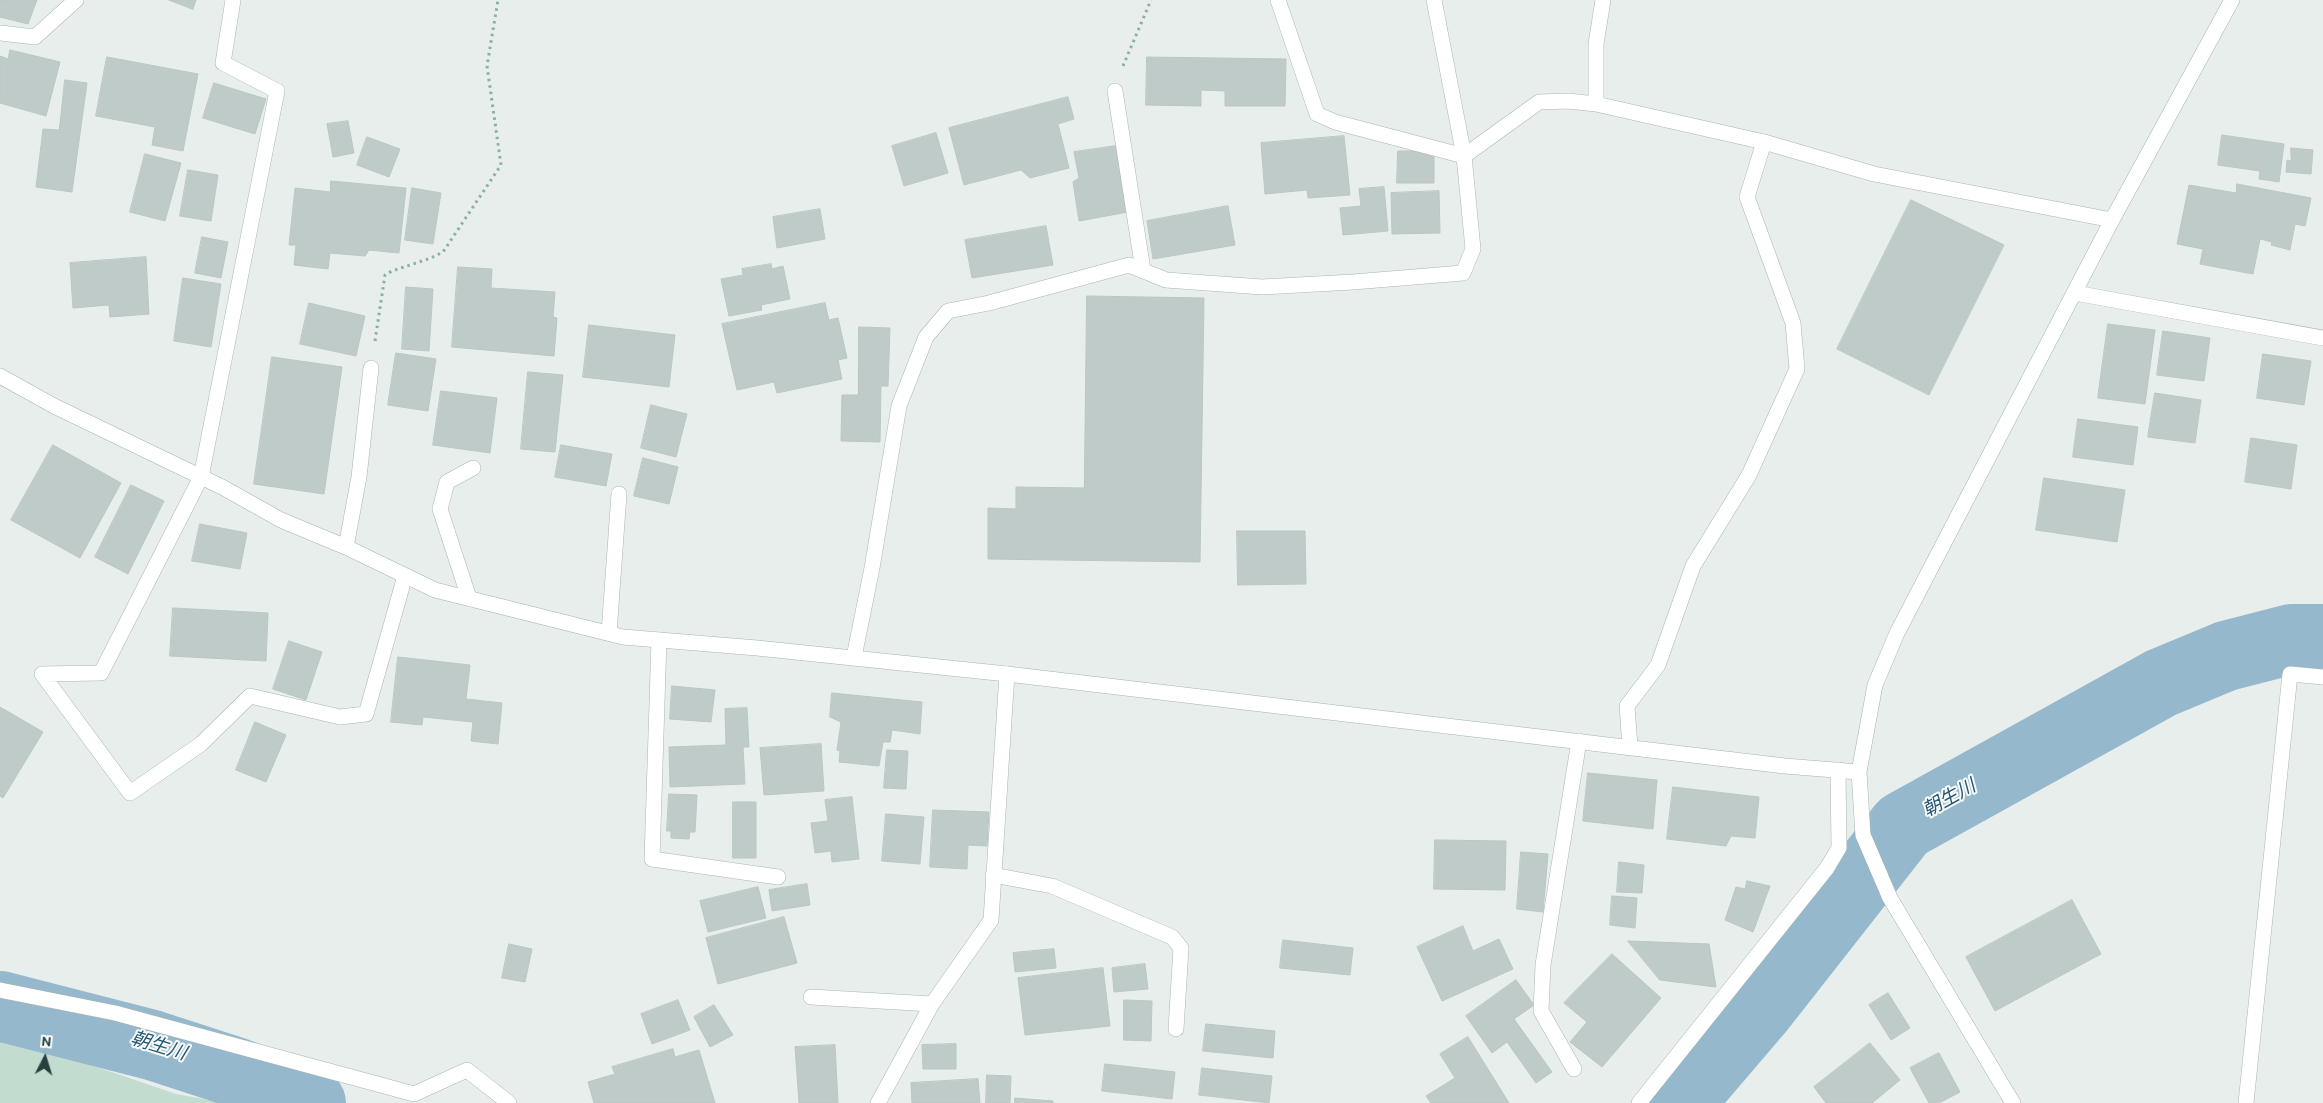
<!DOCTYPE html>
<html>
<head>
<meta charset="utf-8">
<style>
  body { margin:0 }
  #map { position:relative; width:2323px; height:1103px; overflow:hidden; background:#e7eeec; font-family:Overpass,sans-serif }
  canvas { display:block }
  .north { position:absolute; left:20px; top:1033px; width:50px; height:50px; -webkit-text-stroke:4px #f7faf9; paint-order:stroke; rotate:5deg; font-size:14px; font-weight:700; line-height:20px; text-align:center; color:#273f3d }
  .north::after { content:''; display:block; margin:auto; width:18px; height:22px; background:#273f3d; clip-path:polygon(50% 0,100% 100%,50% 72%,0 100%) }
</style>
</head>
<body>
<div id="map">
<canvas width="2323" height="1103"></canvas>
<div class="north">N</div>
</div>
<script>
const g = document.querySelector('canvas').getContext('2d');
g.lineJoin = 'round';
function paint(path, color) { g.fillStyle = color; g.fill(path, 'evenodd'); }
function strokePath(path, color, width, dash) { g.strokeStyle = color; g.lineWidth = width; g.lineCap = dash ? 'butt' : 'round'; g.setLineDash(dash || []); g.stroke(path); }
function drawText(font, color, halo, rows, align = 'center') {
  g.font = font + ' Overpass,"Noto Sans JP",sans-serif'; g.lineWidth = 4; g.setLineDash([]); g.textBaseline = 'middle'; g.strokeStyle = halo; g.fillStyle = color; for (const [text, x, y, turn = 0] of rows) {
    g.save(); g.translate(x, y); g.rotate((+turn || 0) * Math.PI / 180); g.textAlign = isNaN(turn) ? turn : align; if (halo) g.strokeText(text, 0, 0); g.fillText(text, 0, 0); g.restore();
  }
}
const green = new Path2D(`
  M0 1034 176 1094 225 1103H0Z`);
const river = new Path2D(`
  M0 1006 152 1045 235 1072 311 1103
  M1679 1103 1761 1007 1903 826 2161 683 2226 656 2292 639H2323`);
const building = new Path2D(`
  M0 0H37L28 24 0 17Z
  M169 0H196L193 9Z
  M10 50 60 62 46 116 0 103V56L8 59Z
  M107 57 198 74 183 151 152 145 155 127 96 116Z
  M1147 57 1286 59 1285 106H1225V91L1201 90V106L1146 105Z
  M65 80 87 83 72 192 36 187 43 129 59 130Z
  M214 83 266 99 255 134 203 118Z
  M1068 97 1074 119 1058 124 1069 168 1030 178 1021 170 964 185 949 128Z
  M348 121 354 153 333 157 327 124Z
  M936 133 948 173 904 186 892 146Z
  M2222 135 2284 144 2279 182 2259 179 2260 171 2218 165Z
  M1344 136 1350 195 1308 198 1307 190 1265 194 1261 143Z
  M367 137 400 149 389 177 357 165Z
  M1116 146 1128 212 1079 221 1073 182 1079 178 1074 152Z
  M2291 148 2313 150 2311 174 2286 172 2287 160 2291 161Z
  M1398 151H1434V183H1397Z
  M145 154 181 163 165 221 130 212Z
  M188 170 218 175 211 221 180 216Z
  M331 181 406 188 399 253 369 250 365 256 330 253 328 269 294 265 296 245H289L295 188 330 192Z
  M2237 184 2311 198 2305 226 2295 224 2290 250 2271 245 2272 242 2260 239 2253 274 2200 264 2203 249 2177 244 2189 185 2236 193Z
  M1384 187 1388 231 1343 235 1340 208 1361 206 1359 189Z
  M412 188 441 193 433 244 405 240Z
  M1439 191 1440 233 1392 234 1391 193Z
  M1911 200 2004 245 1929 395 1837 349Z
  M1228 206 1235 245 1153 259 1147 221Z
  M820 209 825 239 777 248 773 217Z
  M1046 226 1053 265 972 278 965 240Z
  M202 237 228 242 221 278 195 273Z
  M146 257 149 314 110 317 109 305 73 308 70 263Z
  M771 264 772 269 783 266 790 299 761 305 762 310 729 316 721 279 743 275 742 269Z
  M458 267 492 269 491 288 555 292 553 317 557 318 554 356 452 347Z
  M183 278 221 284 211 347 174 341Z
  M406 287 433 289 429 351 402 349Z
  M1087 296 1204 298 1200 562 988 559V508L1016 509V487L1084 488Z
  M309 303 365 316 356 356 300 344Z
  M825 303 829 320 838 318 847 358 838 360 842 379 777 393 774 382 737 390 722 324Z
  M2108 324 2155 330 2145 404 2098 398Z
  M589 325 675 335 669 387 583 377Z
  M859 327 890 328 888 386H881L880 442 841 441 842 395H858Z
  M2163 331 2210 338 2204 381 2157 375Z
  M396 353 436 359 428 411 388 405Z
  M2263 354 2311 361 2304 405 2257 398Z
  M272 357 342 367 324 494 254 484Z
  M528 372 563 375 555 452 521 449Z
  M441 391 497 398 490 453 433 445Z
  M2155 393 2201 400 2195 443 2148 437Z
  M651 405 687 414 676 457 641 448Z
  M2078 419 2138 427 2133 465 2073 457Z
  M2251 438 2297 445 2291 489 2245 482Z
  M53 445 121 483 80 558 11 520Z
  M561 445 612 454 606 486 555 477Z
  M643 458 678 467 669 504 634 496Z
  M2044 478 2125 490 2117 542 2036 530Z
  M131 485 164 501 128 574 95 557Z
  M200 524 247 533 240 569 192 561Z
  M1237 531H1305L1306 584 1238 585Z
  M173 608 268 613 266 661 170 656Z
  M289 641 322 652 306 700 273 689Z
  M398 657 470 665 466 699 502 703 498 744 471 741 473 722 423 717 422 725 391 722Z
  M672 686 715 690 711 722 670 719Z
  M832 693 922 702 920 734 892 730 890 742H883L879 766 839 762 840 751 837 750 841 722 830 717Z
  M0 707 43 732 3 798 0 796Z
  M747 708 749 747H743L745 784 670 787 669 747 726 745 725 709Z
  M255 722 286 735 266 782 236 770Z
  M821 744 824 791 764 795 760 748Z
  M887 750 908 751 906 789 884 788Z
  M1588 773 1657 780 1653 829 1583 821Z
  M1673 787 1759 797 1755 838 1731 836 1726 846 1667 839Z
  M669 794 697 795 695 832H690L689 839 671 838V831H667Z
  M852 797 859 859 832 862 831 851 815 853 811 823 828 821 825 800Z
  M733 802H756V858H733Z
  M933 810 989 812 987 846 968 845 967 869 930 867Z
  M886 814 924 817 920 864 882 861Z
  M1435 840 1506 841 1505 890 1434 889Z
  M1521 852 1548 854 1543 912 1517 909Z
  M1619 862 1644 865 1642 893 1617 892Z
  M1747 881 1770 886 1753 932 1725 920 1736 887 1745 889Z
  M807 884 810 905 772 911 769 890Z
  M758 887 766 918 708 932 700 901Z
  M1612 896 1637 898 1635 928 1610 925Z
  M2072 900 2101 954 1995 1011 1966 957Z
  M784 917 797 963 718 984 706 938Z
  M1463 926 1473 951 1499 939 1513 969 1442 1001 1417 947Z
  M1283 940 1353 948 1350 975 1280 968Z
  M1628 941 1709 944 1716 987 1660 980Z
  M509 944 532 949 525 982 502 978Z
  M1054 949 1056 968 1015 972 1013 953Z
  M1612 954 1661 998 1602 1067 1570 1042 1587 1022 1564 1003Z
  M1145 964 1148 989 1114 992 1112 968Z
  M1103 968 1110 1026 1025 1035 1018 978Z
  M1516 980 1534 1005 1514 1019 1552 1072 1536 1083 1507 1042 1492 1053 1466 1016Z
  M1888 993 1910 1028 1891 1040 1869 1005Z
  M678 1000 690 1030 652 1044 641 1014Z
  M1124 1000 1152 1001 1151 1041 1124 1040Z
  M714 1005 733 1035 710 1047 694 1017Z
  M1206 1024 1275 1031 1273 1058 1203 1051Z
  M1468 1037 1509 1103H1431L1426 1096 1455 1078 1440 1054Z
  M1870 1043 1900 1080 1872 1103H1826L1814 1087Z
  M956 1044V1069H923L922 1045Z
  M835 1045 838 1103H799L795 1047Z
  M673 1049 675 1057 699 1050 715 1103H594L588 1082 615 1074 612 1067Z
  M1939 1053 1960 1092 1939 1103H1929L1910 1068Z
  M1105 1064 1175 1072 1172 1099 1102 1091Z
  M1202 1068 1272 1076 1269 1103 1199 1095Z
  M987 1075 1011 1076 1010 1103H986Z
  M978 1079 980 1103H912L911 1083Z
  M1015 1098 1053 1101V1103H1015Z`);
const path = new Path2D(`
  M1123 66 1151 0
  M375 341 385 275 392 271 431 258 443 252 501 165 487 66 498 0`);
const lane = new Path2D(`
  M1278 0 1317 114 1335 122 1464 156 1434 0
  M0 33 35 37 76 0
  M1115 91 1143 270
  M346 547 359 477 371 368
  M469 598 440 509 447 482 473 468
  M659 640 652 859 778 877
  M42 674 101 673 201 477 277 91 223 63 233 0
  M42 674 130 793 201 744 250 696 340 717 366 714 405 576
  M1630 747 1627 706 1658 665 1693 566 1749 475 1797 369 1793 323 1747 197 1764 142
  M993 875 1052 886 1172 937 1181 948 1176 1029
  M0 990 115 1013 414 1094 467 1070 509 1103
  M811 997 932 1004 991 920 1007 674
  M1574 1069 1541 1011 1543 965 1579 741
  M878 1103 932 1004
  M1639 1103 1827 868 1839 848 1838 770
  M2246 1103 2290 674 2323 677`);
const street = new Path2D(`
  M1596 104V44L1603 0
  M2075 293 2323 338
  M609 633 619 494
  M854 657 872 568 899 406 926 337 948 311 989 303 1129 265 1166 280 1262 287 1353 282 1463 273 1473 249 1464 156 1539 102 1568 101 1596 104 1764 142 1874 174 2112 220`);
const secondary = new Path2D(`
  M0 376 54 406 222 487 281 520 346 547 435 590 623 637 757 648 1007 674 1785 766 1859 772
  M2013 1103 1890 898 1863 835 1859 772 1875 685 1897 633 2112 220 2232 0`);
const waterNames = [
  ["朝生川",1950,800,-29],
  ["朝生川",158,1048,17]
];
paint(green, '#c2dccf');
strokePath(river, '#95b8cd', 70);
paint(building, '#bfcbc9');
strokePath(building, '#b9c7c4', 1);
strokePath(lane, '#aab6b4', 16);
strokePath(street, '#aab6b4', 16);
strokePath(secondary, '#a3b6b3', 16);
strokePath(path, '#8aaeaa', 3, [2.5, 4]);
strokePath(lane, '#fff', 15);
strokePath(street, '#fff', 15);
strokePath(secondary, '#fff', 15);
drawText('italic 19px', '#265875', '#f7faf9', waterNames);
</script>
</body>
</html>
